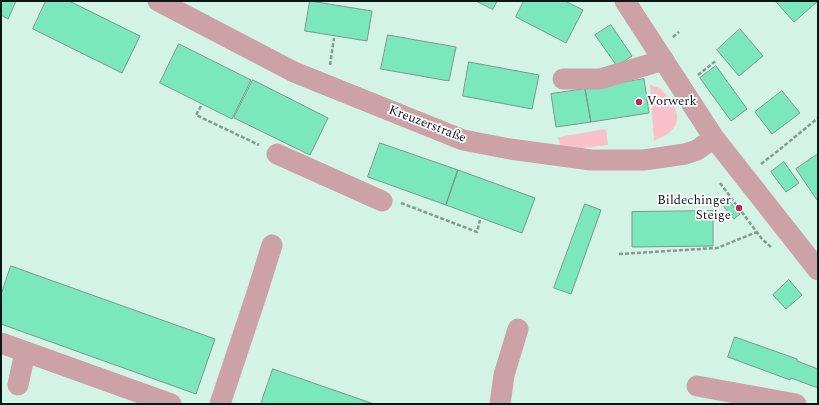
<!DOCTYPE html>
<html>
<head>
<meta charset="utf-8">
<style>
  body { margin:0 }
  #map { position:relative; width:819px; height:405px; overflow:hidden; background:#d3f4e5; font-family:Spectral,serif }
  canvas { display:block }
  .frame { position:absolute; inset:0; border:2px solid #0b1712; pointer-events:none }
</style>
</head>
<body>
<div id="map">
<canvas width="819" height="405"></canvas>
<div class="frame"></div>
</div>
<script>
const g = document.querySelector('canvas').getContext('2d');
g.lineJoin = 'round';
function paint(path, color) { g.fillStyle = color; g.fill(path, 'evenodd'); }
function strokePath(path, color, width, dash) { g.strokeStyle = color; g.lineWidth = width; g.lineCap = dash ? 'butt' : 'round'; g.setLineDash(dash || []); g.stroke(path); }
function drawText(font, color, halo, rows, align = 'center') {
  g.font = font + ' Spectral,serif'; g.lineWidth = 3.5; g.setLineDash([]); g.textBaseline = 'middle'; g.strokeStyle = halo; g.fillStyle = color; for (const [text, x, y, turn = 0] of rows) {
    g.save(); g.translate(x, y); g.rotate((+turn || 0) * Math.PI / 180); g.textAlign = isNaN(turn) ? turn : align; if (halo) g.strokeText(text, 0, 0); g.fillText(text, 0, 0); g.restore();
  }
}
const green = new Path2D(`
  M650 84C653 86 657 87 659 88 671 97 684 116 673 129 668 135 660 138 654 141Z
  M606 129 608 145 582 148 560 147 558 137Z`);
const building = new Path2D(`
  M1 1H16L8 19 1 15Z
  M46 1H69L140 36 122 73 33 29Z
  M310 1 372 11 367 41 305 31Z
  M476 1H497L493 9Z
  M524 1H565L583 10 566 43 516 17Z
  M777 1H818L794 22 776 2Z
  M611 25 632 56 617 66 595 35Z
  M740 29 763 56 739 76 717 50Z
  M388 35 456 47 449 81 381 69Z
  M179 44 251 80 232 119 160 83Z
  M469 62 539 75 532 109 463 96Z
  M716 66 747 109 731 121 700 78Z
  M644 79 649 113 591 122 585 89Z
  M253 80 328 118 310 155 234 118Z
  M585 89 591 122 556 127 551 94Z
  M782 91 800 113 772 134 755 112Z
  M380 143 458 170 446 205 368 177Z
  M818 154V200H817L796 169Z
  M784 162 799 183 786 192 771 172Z
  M458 170 535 198 522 233 446 205Z
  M730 202 740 214 734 219 724 207Z
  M585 204 601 210 571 294 554 288Z
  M713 211V246L632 247V212Z
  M11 266 215 339 196 394 1 324V295Z
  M789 280 802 295 786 309 773 295Z
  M735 337 797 359V361L818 369V388L791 378 790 380 728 357Z
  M273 369 374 404H261Z`);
const path = new Path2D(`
  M673 37 679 32
  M330 65 334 38
  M698 75 717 60
  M201 106 196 115 259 145
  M761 164 779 150 818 118
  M720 183 762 239 771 247
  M401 203 477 232 480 220
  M619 254 717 248 757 232`);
const minor = new Path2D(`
  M158 1 294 72 463 140 510 149 591 160H644L685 154 697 150 714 138
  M625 1 714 138 818 270
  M563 79H600L664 60
  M277 154 382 201
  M1 343 171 404
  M18 385 25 352
  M697 386 796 404
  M220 404 257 293 272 245
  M500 404 504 375 518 329`);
const markers = [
  [639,102,4,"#ba2b58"],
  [739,208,4,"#ba2b58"]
];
const poiNames = [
  ["Vorwerk",647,102],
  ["Bildechinger",731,201,"right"],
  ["Steige",731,216,"right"]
];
const streetNames = [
  ["Kreuzerstraße",427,125,21]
];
paint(green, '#f9c2cb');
paint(building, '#7ae7bc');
strokePath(building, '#7a988a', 1);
strokePath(path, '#839b90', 2.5, [4, 2]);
strokePath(minor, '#cda1a8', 21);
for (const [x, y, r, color] of markers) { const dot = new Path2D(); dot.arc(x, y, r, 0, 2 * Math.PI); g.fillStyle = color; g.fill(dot); strokePath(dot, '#fff', 1.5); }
drawText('13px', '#0b1712', '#fff', poiNames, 'left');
drawText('13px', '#0b1712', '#fff', streetNames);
</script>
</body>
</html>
